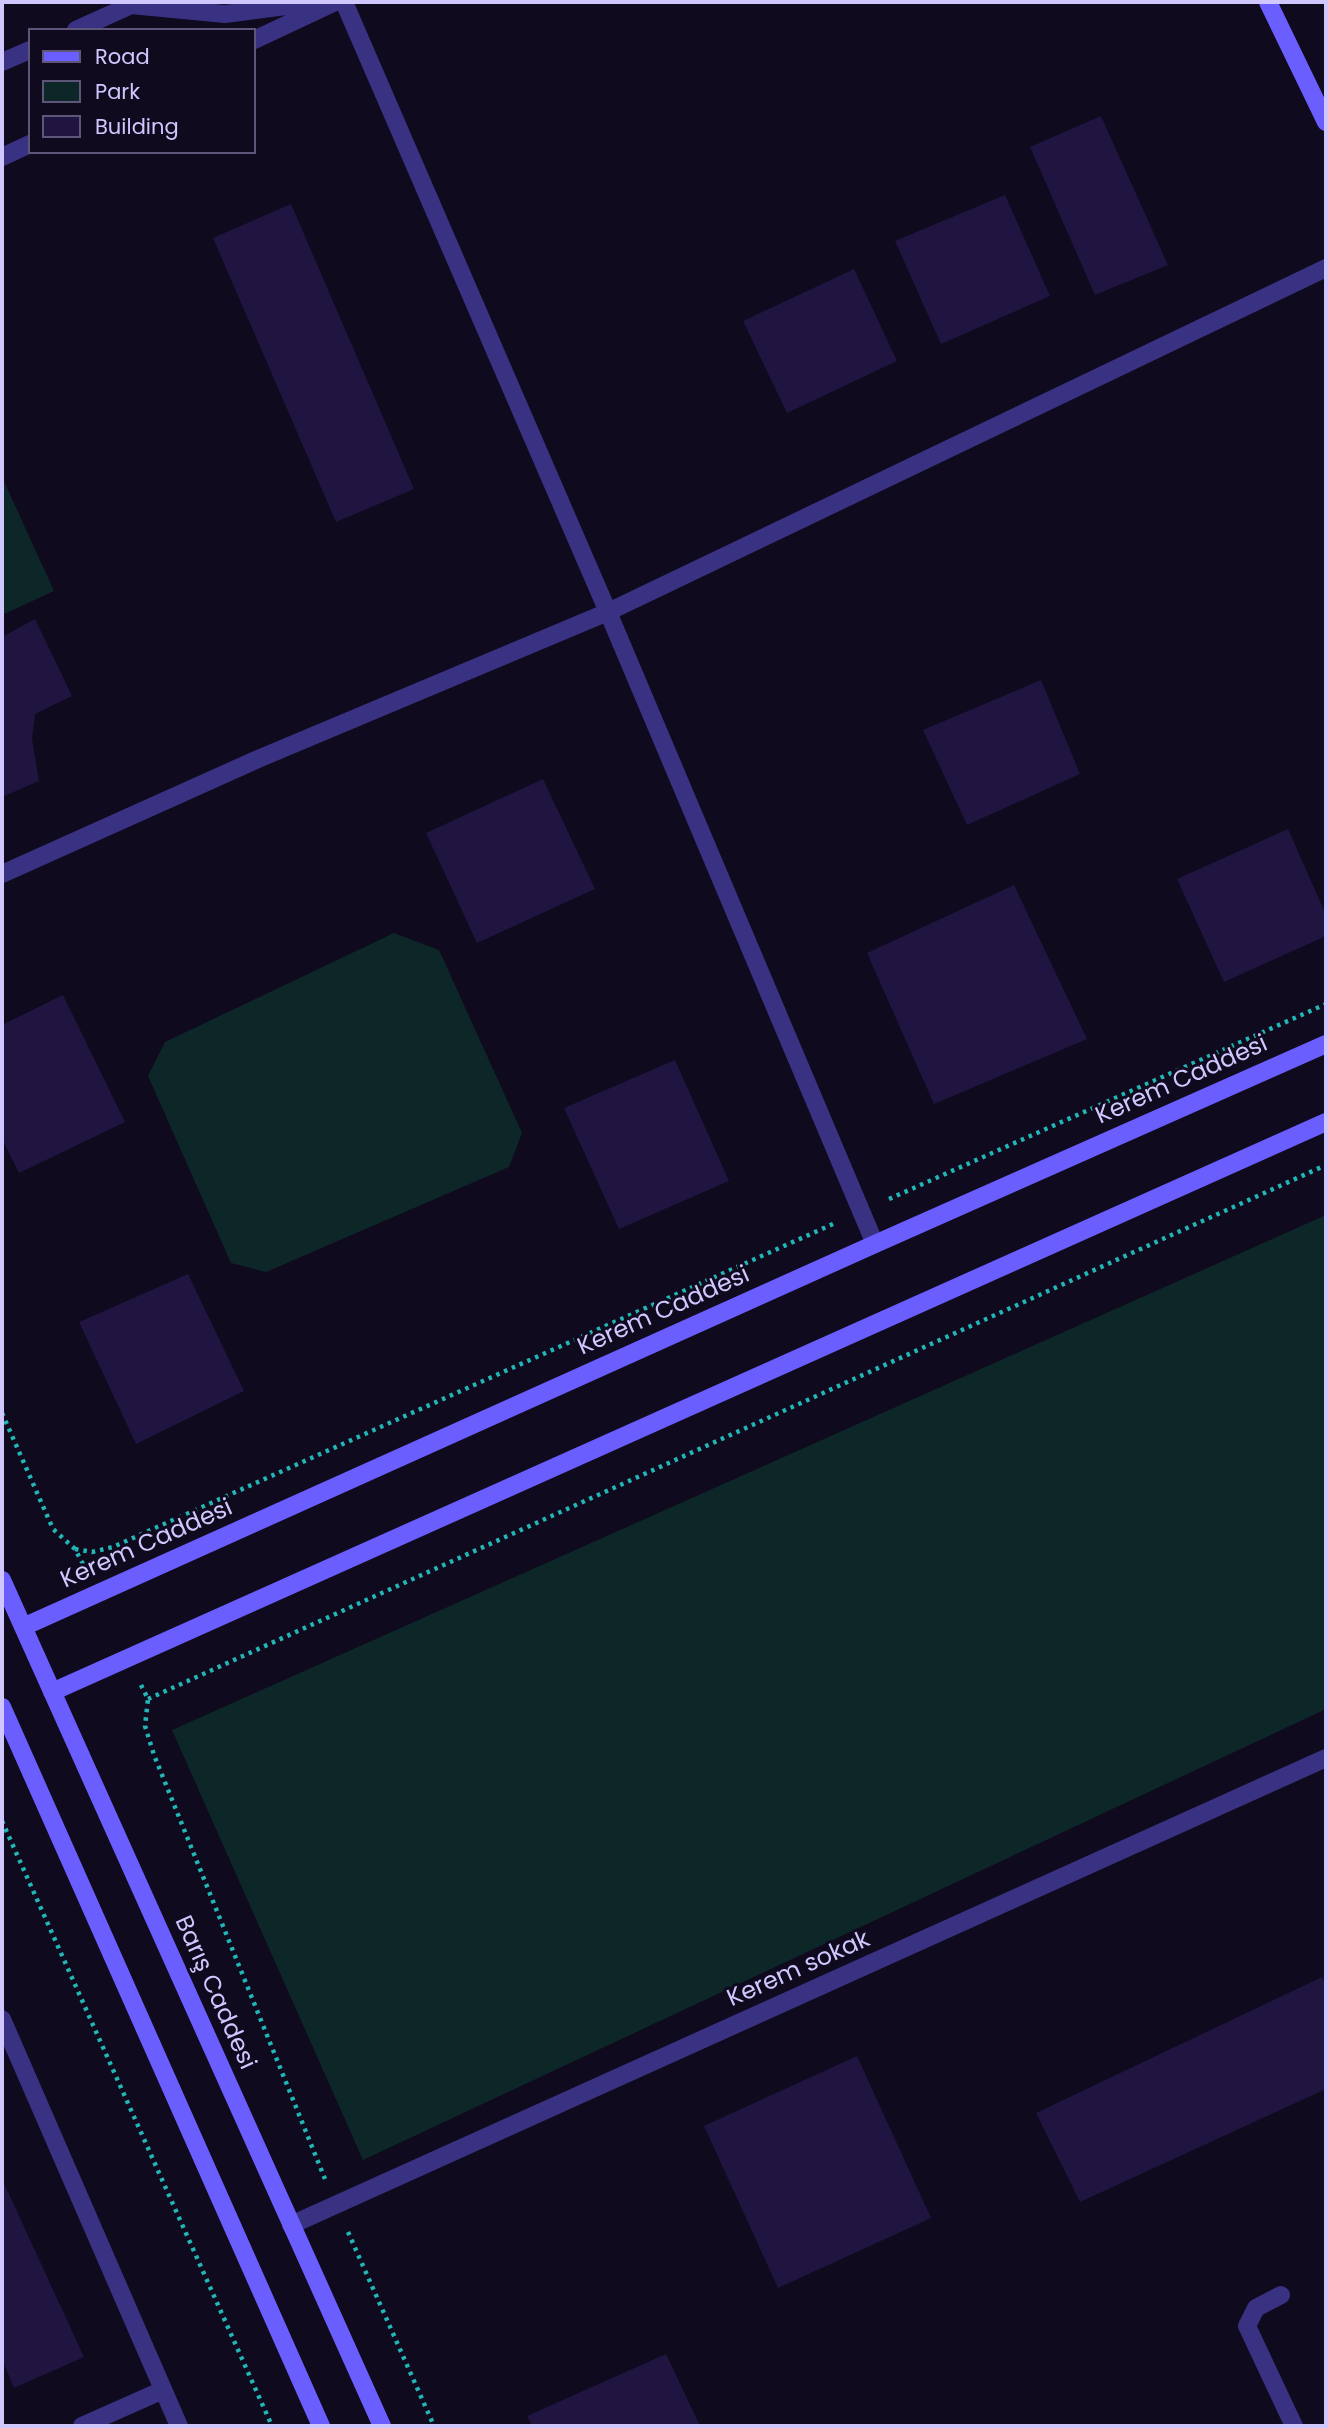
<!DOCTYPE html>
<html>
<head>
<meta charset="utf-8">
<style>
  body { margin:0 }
  #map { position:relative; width:1328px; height:2428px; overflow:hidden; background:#0f0a1e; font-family:Poppins,sans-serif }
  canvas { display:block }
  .frame { position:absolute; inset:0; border:4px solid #d1c7ff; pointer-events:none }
  .legend { position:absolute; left:28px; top:28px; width:228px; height:126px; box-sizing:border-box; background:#0f0a1e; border:2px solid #5d5678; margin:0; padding:9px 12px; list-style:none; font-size:21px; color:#d1c7ff }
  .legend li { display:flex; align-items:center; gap:14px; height:35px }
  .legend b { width:35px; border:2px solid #5d5678 }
</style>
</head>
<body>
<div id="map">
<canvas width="1328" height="2428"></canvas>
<div class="frame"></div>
<ul class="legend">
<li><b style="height:9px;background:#6b5eff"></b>Road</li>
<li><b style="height:19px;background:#0d2728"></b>Park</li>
<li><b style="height:19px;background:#201540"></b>Building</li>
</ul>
</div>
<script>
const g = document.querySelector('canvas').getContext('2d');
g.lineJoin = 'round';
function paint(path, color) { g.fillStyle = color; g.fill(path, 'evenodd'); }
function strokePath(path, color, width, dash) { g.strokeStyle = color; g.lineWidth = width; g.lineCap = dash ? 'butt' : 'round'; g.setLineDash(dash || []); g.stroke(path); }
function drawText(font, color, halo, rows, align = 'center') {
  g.font = font + ' Poppins,sans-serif'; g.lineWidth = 6; g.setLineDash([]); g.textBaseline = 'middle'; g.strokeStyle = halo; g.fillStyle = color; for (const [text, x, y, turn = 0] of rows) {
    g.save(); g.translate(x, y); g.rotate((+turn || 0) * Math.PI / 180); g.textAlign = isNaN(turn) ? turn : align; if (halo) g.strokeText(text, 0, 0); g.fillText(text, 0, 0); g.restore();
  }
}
const green = new Path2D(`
  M2 477 54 591 2 615Z
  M394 933 439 950 522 1133 509 1167 266 1272 231 1263 148 1076 165 1042Z
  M1326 1215V1709L363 2160 172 1730Z`);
const building = new Path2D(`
  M1101 116 1168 265 1095 295 1030 147Z
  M1005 195 1050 296 941 344 895 241Z
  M291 204 414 489 336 522 213 238Z
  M854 269 897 361 787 413 743 321Z
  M35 619 72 696 35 714 32 739 39 781 2 797V637Z
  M1041 680 1080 774 967 825 923 730Z
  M543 779 595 889 477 943 426 833Z
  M1288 829 1326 915V936L1224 982 1177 879Z
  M1014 885 1087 1039 934 1104 867 953Z
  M63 995 125 1122 19 1173 2 1139V1025Z
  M675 1060 729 1181 619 1229 564 1108Z
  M188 1274 244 1391 136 1444 79 1322Z
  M1322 1977 1326 1985V2089L1080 2202 1036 2113Z
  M857 2056 931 2218 778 2288 704 2126Z
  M2 2179 84 2357 14 2388 2 2359Z
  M666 2354 700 2426H532L527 2416Z`);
const path = new Path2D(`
  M889 1199 1326 1004
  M2 1413 53 1529 75 1549 84 1566
  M75 1549 92 1552 113 1547 833 1224
  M141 1685 148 1699 145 1726 154 1755 325 2179
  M148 1699 1326 1165
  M2 1821 272 2426
  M348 2232 434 2426`);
const lane = new Path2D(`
  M1281 2295 1256 2308 1247 2326 1294 2426`);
const street = new Path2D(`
  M126 2 131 5 225 14 316 2
  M344 2 608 612 875 1244
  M76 30 131 5
  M254 40 335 2
  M2 62 30 50
  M2 157 30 144
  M2 874 258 759 608 612 1326 268
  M2 2019 179 2426
  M291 2225 1326 1758
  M82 2426 163 2390`);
const secondary = new Path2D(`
  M1268 2 1326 122
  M2 1580 382 2426
  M23 1627 875 1244 1326 1044
  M52 1692 1326 1122
  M2 1707 321 2426`);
const streetNames = [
  ["Kerem Caddesi",1182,1081,-24],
  ["Kerem Caddesi",664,1312,-24],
  ["Kerem Caddesi",147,1545,-24],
  ["Kerem sokak",799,1970,-24],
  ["Barış Caddesi",214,1993,66]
];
paint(green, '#0d2728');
paint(building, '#201540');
strokePath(path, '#23b6b6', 4.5, [3.5, 5]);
strokePath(lane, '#393181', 18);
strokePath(street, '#393181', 18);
strokePath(secondary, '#6b5eff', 18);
drawText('24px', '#d1c7ff', '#0f0a1e', streetNames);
</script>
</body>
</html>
